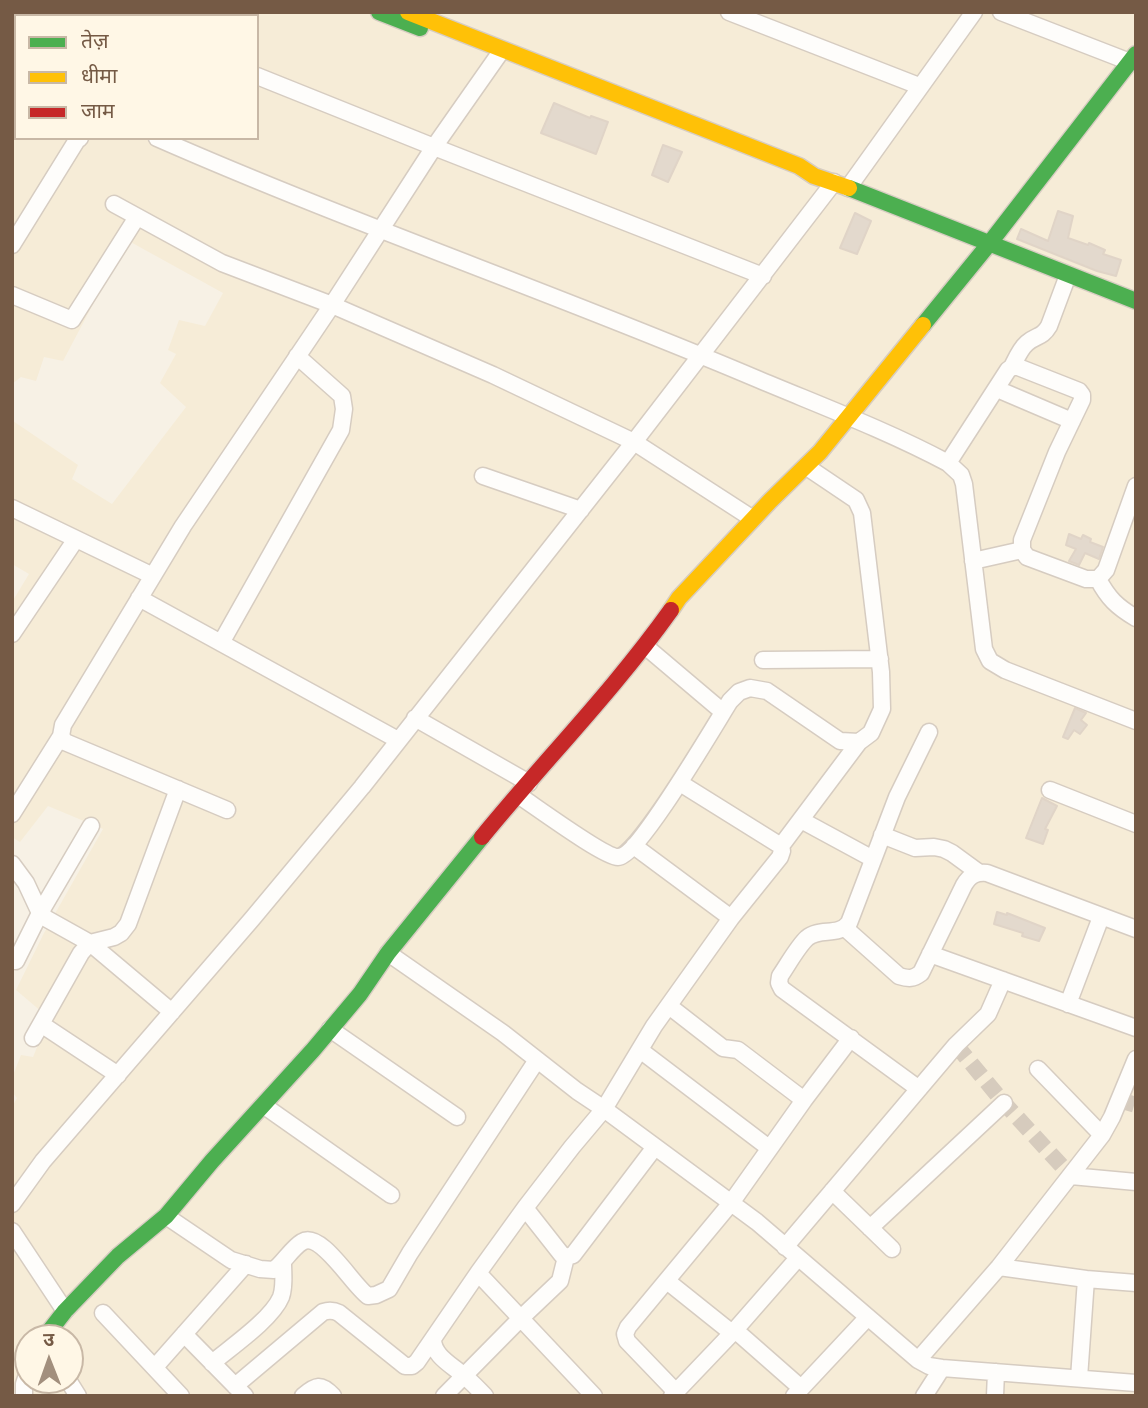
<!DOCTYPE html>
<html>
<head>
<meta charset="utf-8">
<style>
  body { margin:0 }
  #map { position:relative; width:1148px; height:1408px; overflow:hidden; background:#f7f1e5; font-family:"Varela Round","Noto Sans Devanagari",sans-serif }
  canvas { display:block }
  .frame { position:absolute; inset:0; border:14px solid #755a45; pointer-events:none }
  .legend { position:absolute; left:14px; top:14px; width:245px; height:126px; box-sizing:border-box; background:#fff7e6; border:2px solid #c8b8a6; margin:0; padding:9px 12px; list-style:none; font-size:21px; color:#755a45 }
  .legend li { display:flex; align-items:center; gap:14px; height:35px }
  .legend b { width:35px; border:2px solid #c8b8a6 }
  .north { position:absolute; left:14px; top:1324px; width:70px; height:70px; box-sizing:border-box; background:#fff7e6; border:2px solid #c8b8a6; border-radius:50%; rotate:359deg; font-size:19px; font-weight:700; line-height:28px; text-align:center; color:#755a45 }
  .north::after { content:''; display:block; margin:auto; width:24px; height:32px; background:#a28f7d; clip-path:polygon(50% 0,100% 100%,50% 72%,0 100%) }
</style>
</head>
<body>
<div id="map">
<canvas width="1148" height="1408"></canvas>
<div class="frame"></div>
<ul class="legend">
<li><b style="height:9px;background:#4caf50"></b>तेज़</li>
<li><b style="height:9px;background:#ffc107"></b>धीमा</li>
<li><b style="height:9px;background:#c62828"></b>जाम</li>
</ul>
<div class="north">उ</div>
</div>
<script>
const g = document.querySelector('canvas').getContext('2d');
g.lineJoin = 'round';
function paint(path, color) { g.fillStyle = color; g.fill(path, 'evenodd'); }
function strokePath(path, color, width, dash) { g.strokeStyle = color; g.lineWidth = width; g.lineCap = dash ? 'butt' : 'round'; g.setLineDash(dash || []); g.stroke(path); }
const residential = new Path2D(`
  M12 12H1136V1396H12V1107L17 1098 12 1092V1078L21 1055 33 1057 49 1018 16 990 44 933 103 829 48 806 20 842 12 837V602L29 574 12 564 13 421 78 465 72 479 112 504 186 407 160 383 176 354 168 350 179 320 205 326 223 293 127 240 63 361 44 357 36 381 21 377 12 384ZM16 16H257V138H16ZM28 1338H70V1380H28Z`);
const building = new Path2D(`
  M554 103 590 118 591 116 608 122 596 154 541 133Z
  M663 145 682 152 668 182 652 175Z
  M1058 211 1073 216 1068 238 1088 245 1089 243 1105 250 1103 254 1121 260 1116 276 1097 271 1017 239 1021 229 1048 241Z
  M855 213 871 221 857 254 840 248Z
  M1069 534 1081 539 1083 535 1091 539 1090 542 1103 547 1099 559 1085 553 1079 565 1069 561 1076 549 1066 545Z
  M1075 708 1086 713 1081 720 1087 725 1080 734 1074 730 1068 739 1063 737Z
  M1042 798 1057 806 1045 829 1048 830 1043 844 1026 838Z
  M997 912 1007 915V913L1045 928 1039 941 1022 936 1023 933 994 924Z`);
const streetTunnel = new Path2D(`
  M956 1045 1004 1103 1071 1176
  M1119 1100 1136 1105`);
const street = new Path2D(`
  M101 12 109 16
  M729 12 919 86
  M1001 12 1130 62
  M12 20 17 12
  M257 76 434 147 763 276
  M157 138C353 224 557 294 755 378 819 405 886 430 948 463L961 475 964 484 984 649 990 661 1005 670 1136 721
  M848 188 974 12
  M114 204 222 263 332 305 493 375 634 442 753 519
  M12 245 77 140 80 138
  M12 295 72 320 137 217
  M1012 367C1016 359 1020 349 1027 343 1036 335 1042 338 1049 326L1068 275
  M997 389 1072 421
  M948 463 1008 370 1012 367H1018L1079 391 1082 395V400L1057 452 1022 540V550L1027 557 1086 579H1098L1106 570 1136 486
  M483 476 581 510
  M12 508 153 576
  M973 561 1022 550
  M1098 579C1108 598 1117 607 1136 618
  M139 598 398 740
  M12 634 76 539
  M221 643 341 430 344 409 342 396 297 356
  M645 646 723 712
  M763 660 880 659
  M415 718 529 783
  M1050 790 1136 824
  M518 795C535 806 604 857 618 857 638 857 716 723 730 701L739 692 750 688 767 691 840 741 859 742 871 733 882 709 881 672 862 513 856 500 807 467
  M227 810 65 742 61 736 63 725 183 526 332 305 434 147 502 50
  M12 814 61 736
  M801 820 873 859
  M882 835 915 848 934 847 944 849 952 853 978 872
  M634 846 731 918
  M781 846 859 742
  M12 864 26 883 40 913 47 919 90 943 172 1012
  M845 928 899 976C909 979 913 979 921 973L964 885C970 875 976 872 987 873L1136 929
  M388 953 503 1033 577 1091 604 1109 757 1222 918 1360 929 1366 942 1368 1136 1383
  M930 954 1136 1028
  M16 961 40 913 91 826
  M1068 1004 1101 917
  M669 1006 723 1048 738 1050 804 1100
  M41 1024 118 1075
  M330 1029 457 1117
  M33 1038 81 953 90 943 114 937 121 933 128 924 178 789
  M640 1050 769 1148
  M1038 1069 1102 1135
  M919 1089 782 989 779 983 780 976C787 966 798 946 807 938 820 927 838 937 849 923L897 797 929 732
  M263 1105 391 1195
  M1071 1176 1136 1182
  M832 1191 892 1249
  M12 1204 43 1161 252 919 362 787 634 442 834 182
  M525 1208 562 1255 566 1257 573 1255 655 1147
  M166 1216 231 1260 260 1269 274 1270C284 1262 292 1248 302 1242 321 1230 353 1286 368 1296L376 1295 389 1289 410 1253 537 1060
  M870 1228 1004 1103
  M12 1231 65 1311
  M785 1247 956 1045 988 1014 1003 980
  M999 1267 1086 1279
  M478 1273 594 1396
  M667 1281 732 1333
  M103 1313 181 1396
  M735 1330 801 1388
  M184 1334 245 1396
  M433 1339C433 1356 452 1365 463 1375 471 1381 478 1389 485 1396
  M918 1360 999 1267 1102 1135 1112 1117 1136 1059
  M212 1363C231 1347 272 1319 281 1297 285 1286 283 1274 283 1263
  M155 1367 246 1264
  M1079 1378 1086 1279 1136 1283
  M68 1380 78 1396
  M235 1386 323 1312C329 1310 333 1310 339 1313L405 1366H412L417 1362 478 1273 525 1208 572 1147 604 1109 654 1026 731 918 780 857 782 851 781 846 680 783
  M676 1392 627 1341 625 1334 628 1327 731 1203 804 1100 851 1038
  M24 1396V1384L28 1372
  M303 1396C316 1385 321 1383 333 1396
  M444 1396 521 1318 560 1281 566 1257
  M672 1396 735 1330 798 1258
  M794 1396 867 1318
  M924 1396 942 1368
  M995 1396 996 1372`);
const fast = new Path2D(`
  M379 12 420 28
  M849 188 1136 301
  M923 325 989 244 1136 54
  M44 1338 65 1311 118 1256 166 1216 212 1161 313 1050 360 994 388 953 482 837`);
const slow = new Path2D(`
  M408 12 799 166 814 176 849 188
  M671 610 679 598 770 501 820 452 923 325`);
const jam = new Path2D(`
  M482 837C545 760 614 690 671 610`);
paint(residential, '#f6ecd7');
paint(building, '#e3d9cd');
strokePath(building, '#e0d4c7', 2);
strokePath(streetTunnel, '#d6cbbd', 16, [16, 8]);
strokePath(street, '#d6ccc1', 19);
strokePath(fast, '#d7cdc2', 19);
strokePath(slow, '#d7cdc2', 19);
strokePath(jam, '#d7cdc2', 19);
strokePath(street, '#fefdfb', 16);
strokePath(fast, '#4caf50', 16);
strokePath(slow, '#ffc107', 16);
strokePath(jam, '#c62828', 16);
</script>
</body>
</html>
